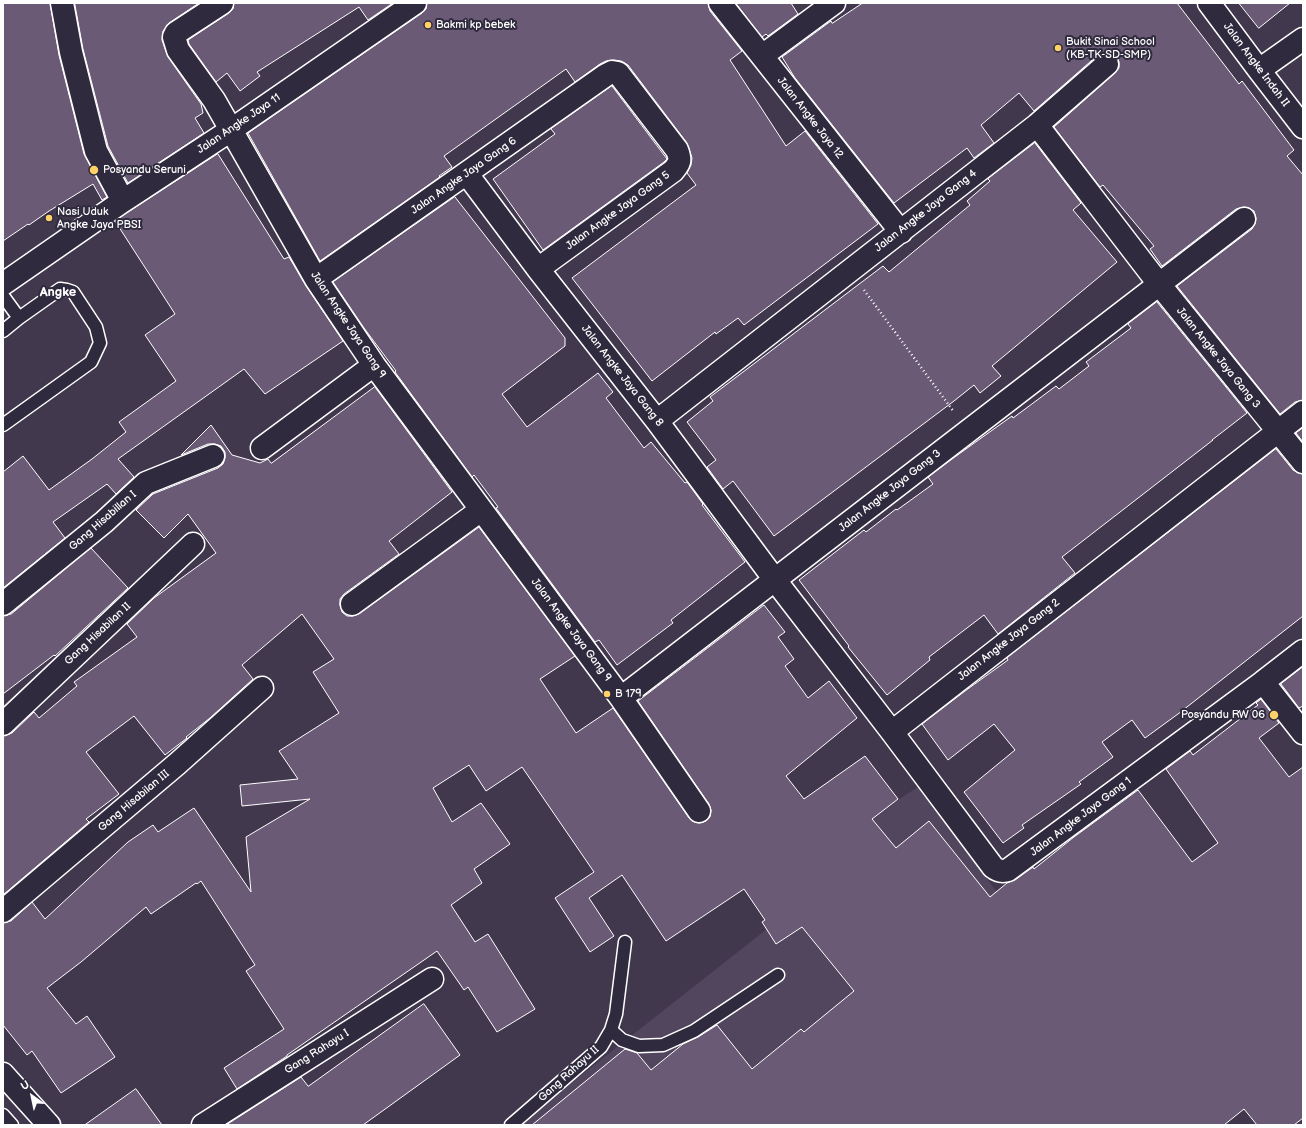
<!DOCTYPE html>
<html>
<head>
<meta charset="utf-8">
<style>
  body { margin:0 }
  #map { position:relative; width:1306px; height:1128px; overflow:hidden; background:#41384e; font-family:"Balsamiq Sans",sans-serif }
  canvas { display:block }
  .frame { position:absolute; inset:0; border:4px solid #fff; pointer-events:none }
  .north { position:absolute; left:12px; top:1076px; width:40px; height:40px; -webkit-text-stroke:3px #2f2a3d; paint-order:stroke; rotate:327deg; font-size:11px; font-weight:700; line-height:16px; text-align:center; color:#fff }
  .north::after { content:''; display:block; margin:auto; width:14px; height:18px; background:#fff; clip-path:polygon(50% 0,100% 100%,50% 72%,0 100%) }
</style>
</head>
<body>
<div id="map">
<canvas width="1306" height="1128"></canvas>
<div class="frame"></div>
<div class="north">U</div>
</div>
<script>
const g = document.querySelector('canvas').getContext('2d');
g.lineJoin = 'round';
function paint(path, color) { g.fillStyle = color; g.fill(path, 'evenodd'); }
function strokePath(path, color, width, dash) { g.strokeStyle = color; g.lineWidth = width; g.lineCap = dash ? 'butt' : 'round'; g.setLineDash(dash || []); g.stroke(path); }
function drawText(font, color, halo, rows, align = 'center') {
  g.font = font + ' "Balsamiq Sans",sans-serif'; g.lineWidth = 4; g.setLineDash([]); g.textBaseline = 'middle'; g.strokeStyle = halo; g.fillStyle = color; for (const [text, x, y, turn = 0] of rows) {
    g.save(); g.translate(x, y); g.rotate((+turn || 0) * Math.PI / 180); g.textAlign = isNaN(turn) ? turn : align; if (halo) g.strokeText(text, 0, 0); g.fillText(text, 0, 0); g.restore();
  }
}
const built = new Path2D(`
  M918 787 1126 1064 1114 1125H518L786 914 766 884Z`);
const building = new Path2D(`
  M3 3H50L59 55 84 154 107 197 102 200 93 184 49 211 29 225 28 224 3 241Z
  M75 3H199L169 23 163 31 162 40 168 57 201 104 203 113 195 118 204 133 128 183 108 146 83 49Z
  M234 3H393L368 20 359 7 257 72 260 76 240 91 227 73 216 82 189 44 188 40 229 13 233 9Z
  M427 3H708L710 11 742 51 730 60 786 146 805 131 878 224 744 325 738 318 716 334 715 332 652 381 572 278 696 185 687 173 691 165 692 158 687 143 628 65 621 61 614 60 606 61 600 64 575 82 566 69 444 156 452 167 439 176 440 177 320 261 248 133 422 13 426 9Z
  M736 3H791L798 14 768 36 766 34 762 37Z
  M863 3H1177L1239 84 1242 81 1294 150 1287 156 1303 175V400L1295 402 1280 414 1177 286 1252 229 1255 224 1256 218 1254 211 1249 208 1243 207 1236 209 1162 266 1150 249 1154 246 1103 185 1100 187 1054 127 1115 73 1119 68V62L1116 56 1111 52H1105L1099 54 1034 111 1019 93 981 125 994 143 974 158 967 148 894 203 795 78 782 57 831 21 832 23Z
  M1239 3H1290L1259 28Z
  M612 86 667 159 664 162 543 250 493 179 555 134 551 129Z
  M1035 143 1081 203 1073 210 1117 262 992 366 1001 376 980 393 974 385 954 401 774 536 733 481 723 489 707 467 716 460 687 422 713 401 710 397 883 266 889 272 970 205 967 201 990 181 988 179Z
  M218 154 284 259 289 257 306 286 343 341 265 394 244 369 118 459 134 477 116 494 107 484 53 522 65 538 3 588V472L23 456 49 490 92 459 126 432 119 422 176 381 145 335 175 314 115 221Z
  M455 197 565 338V346L502 394 527 427 598 373 613 392 606 398 644 448 651 442 685 483 687 482 703 504 702 505 745 562 671 620 673 623 617 665 599 640 595 642 496 508 498 507 474 475 472 477 395 372 396 371 364 328 333 282Z
  M1157 302 1247 413 1212 440H1213L1062 557 1075 573 998 634 984 615 929 657 930 660 887 695 848 647 849 646 799 580 864 530 866 532 896 509 897 510 933 484 928 477 952 459 1012 416 1013 418 1056 386 1059 389 1089 366 1086 362 1131 328 1128 324Z
  M375 387 452 492 389 541 399 554 344 594 340 599V605L342 612 347 616H353L359 614 479 527 575 656 540 679 576 733 613 708 689 818 694 822 700 823 706 821 710 817 711 810 709 804 638 701 764 605 785 632 778 637 794 659 785 666 808 698 829 681 857 718 786 776 804 799 865 756 898 799 872 819 896 848 929 821 990 897 1007 883 1015 880 1033 867 1034 869 1074 837 1138 790 1192 862 1218 843 1166 769 1190 751 1193 755 1258 705 1256 703 1261 699 1279 723 1259 738 1289 777 1303 767V1118L1294 1125H1257L1244 1109 1224 1125H532L625 1049 637 1053 651 1070 683 1044 698 1037 717 1025 752 1069 801 1029 804 1032 854 991 802 927 776 944 762 922 765 920 744 889 666 941 622 875 589 898 614 936 590 952 555 898 594 872 522 767 486 791 469 765 433 788 452 822 481 803 510 844 474 869 482 883 451 905 475 942 488 934 535 1009 497 1032 468 987 464 990 437 951 287 1055V1056L237 1089 224 1068 284 1029 246 971 255 965 201 881 197 884 196 883 151 914 146 907 81 962 47 988 76 1024 87 1016 115 1057 61 1093 32 1051 27 1055 3 1025V923L11 921 32 902 45 919 128 842 153 825 158 832 194 808 251 892 246 837 310 799 242 806 240 785 298 779 279 751 339 713 313 672 334 659 302 614 242 665 253 679 210 718 186 737 187 738 165 755 134 716 86 752 119 794 86 819 89 822 3 895V736L12 733 34 712 39 718 77 686 74 682 137 637 127 624 154 598 216 553 188 514 164 538 136 510 153 494 218 468 223 464 225 458V452L221 446 215 444H208L181 455 211 425 232 455 260 463 268 459 271 463Z
  M1303 428V442L1296 433Z
  M1276 449 1293 470 1298 473 1303 474V616L1178 714 1145 738 1132 720 1102 742 1113 757 1079 782 1081 784 1022 825 1024 828 1003 843 964 792 1015 750 994 724 948 760 922 724 965 691 1008 660 1007 658Z
  M91 548 128 588 55 656 54 655 3 694V616L11 614Z
  M1303 667V706L1299 708 1281 684Z
  M424 1004 460 1055 363 1125H226L301 1077 308 1086Z
  M136 1089 162 1125H85Z`);
const path = new Path2D(`
  M864 290 954 412`);
const lane = new Path2D(`
  M3 296 19 318 3 331
  M3 425 91 362 100 343 96 327 73 292 67 290 60 289 19 318
  M611 1030 622 1040 639 1046 663 1045 694 1031 778 975
  M3 1115 12 1125
  M511 1125 601 1047 611 1030 616 1014 625 942`);
const street = new Path2D(`
  M62 3 71 52 96 151 123 201
  M222 3 176 33 174 37 178 50 214 100 316 279 374 365 621 698 699 811
  M720 3 901 232
  M1209 3 1259 70 1303 127
  M762 56 834 3
  M1259 70 1303 39
  M1037 125 1159 284 1303 462
  M467 174 538 269 657 421 775 580 892 732 993 867C998 871 1002 872 1008 870L1263 682 1303 651
  M316 279 606 75 612 72 618 73 677 150C681 160 680 163 673 171L538 269
  M3 284 123 201 231 130 415 3
  M657 421 1037 125 1107 64
  M262 448 374 365
  M3 604 104 522 146 483 213 456
  M352 604 481 510
  M1263 682 1303 733
  M621 698 1244 219
  M3 724 193 544
  M892 732 1303 412
  M3 911 177 764 262 688
  M203 1125 432 979`);
const highway = new Path2D(`
  M3 1074 49 1125`);
const markers = [
  [428,25,4,"#ffd166"],
  [1058,48,4,"#ffd166"],
  [94,170,5,"#ffd166"],
  [49,218,4,"#ffd166"],
  [607,694,4,"#ffd166"],
  [1274,715,5,"#ffd166"]
];
const poiNames = [
  ["Bakmi kp bebek",436,25],
  ["Bukit Sinai School",1066,42],
  ["(KB-TK-SD-SMP)",1066,55],
  ["Posyandu Seruni",103,170],
  ["Nasi Uduk",57,212],
  ["Angke Jaya PBSI",57,225],
  ["B 179",615,694],
  ["Posyandu RW 06",1265,715,"right"]
];
const streetNames = [
  ["Jalan Angke Indah II",1256,65,53],
  ["Jalan Angke Jaya 12",810,118,52],
  ["Jalan Angke Jaya 11",239,124,-34],
  ["Jalan Angke Jaya Gang 6",464,176,-35],
  ["Jalan Angke Jaya Gang 5",618,211,-36],
  ["Jalan Angke Jaya Gang 4",926,211,-38],
  ["Jalan Angke Jaya Gang 9",348,325,56],
  ["Jalan Angke Jaya Gang 3",1218,358,51],
  ["Jalan Angke Jaya Gang 8",622,376,52],
  ["Jalan Angke Jaya Gang 3",890,491,-38],
  ["Gang Hisabillan I",103,521,-41],
  ["Jalan Angke Jaya Gang 9",571,630,53],
  ["Gang Hisabilan II",98,634,-43],
  ["Jalan Angke Jaya Gang 2",1009,640,-38],
  ["Gang Hisabilan III",134,801,-40],
  ["Jalan Angke Jaya Gang 1",1081,817,-37],
  ["Gang Rahayu I",317,1052,-32],
  ["Gang Rahayu II",569,1074,-42]
];
const quarterNames = [
  ["Angke",58,293]
];
paint(built, '#51465d');
paint(building, '#6a5a75');
strokePath(building, '#fff', 1);
strokePath(lane, '#fff', 15);
strokePath(street, '#fff', 25);
strokePath(highway, '#fff', 25);
strokePath(path, '#fff', 2.5, [1, 3]);
strokePath(lane, '#2f2a3d', 12);
strokePath(street, '#2f2a3d', 22);
strokePath(highway, '#2f2a3d', 22);
for (const [x, y, r, color] of markers) { const dot = new Path2D(); dot.arc(x, y, r, 0, 2 * Math.PI); g.fillStyle = color; g.fill(dot); strokePath(dot, '#2f2a3d', 1.5); }
drawText('11px', '#fff', '#2f2a3d', poiNames, 'left');
drawText('11px', '#fff', '#2f2a3d', streetNames);
drawText('bold 13px', '#fff', '#2f2a3d', quarterNames);
</script>
</body>
</html>
